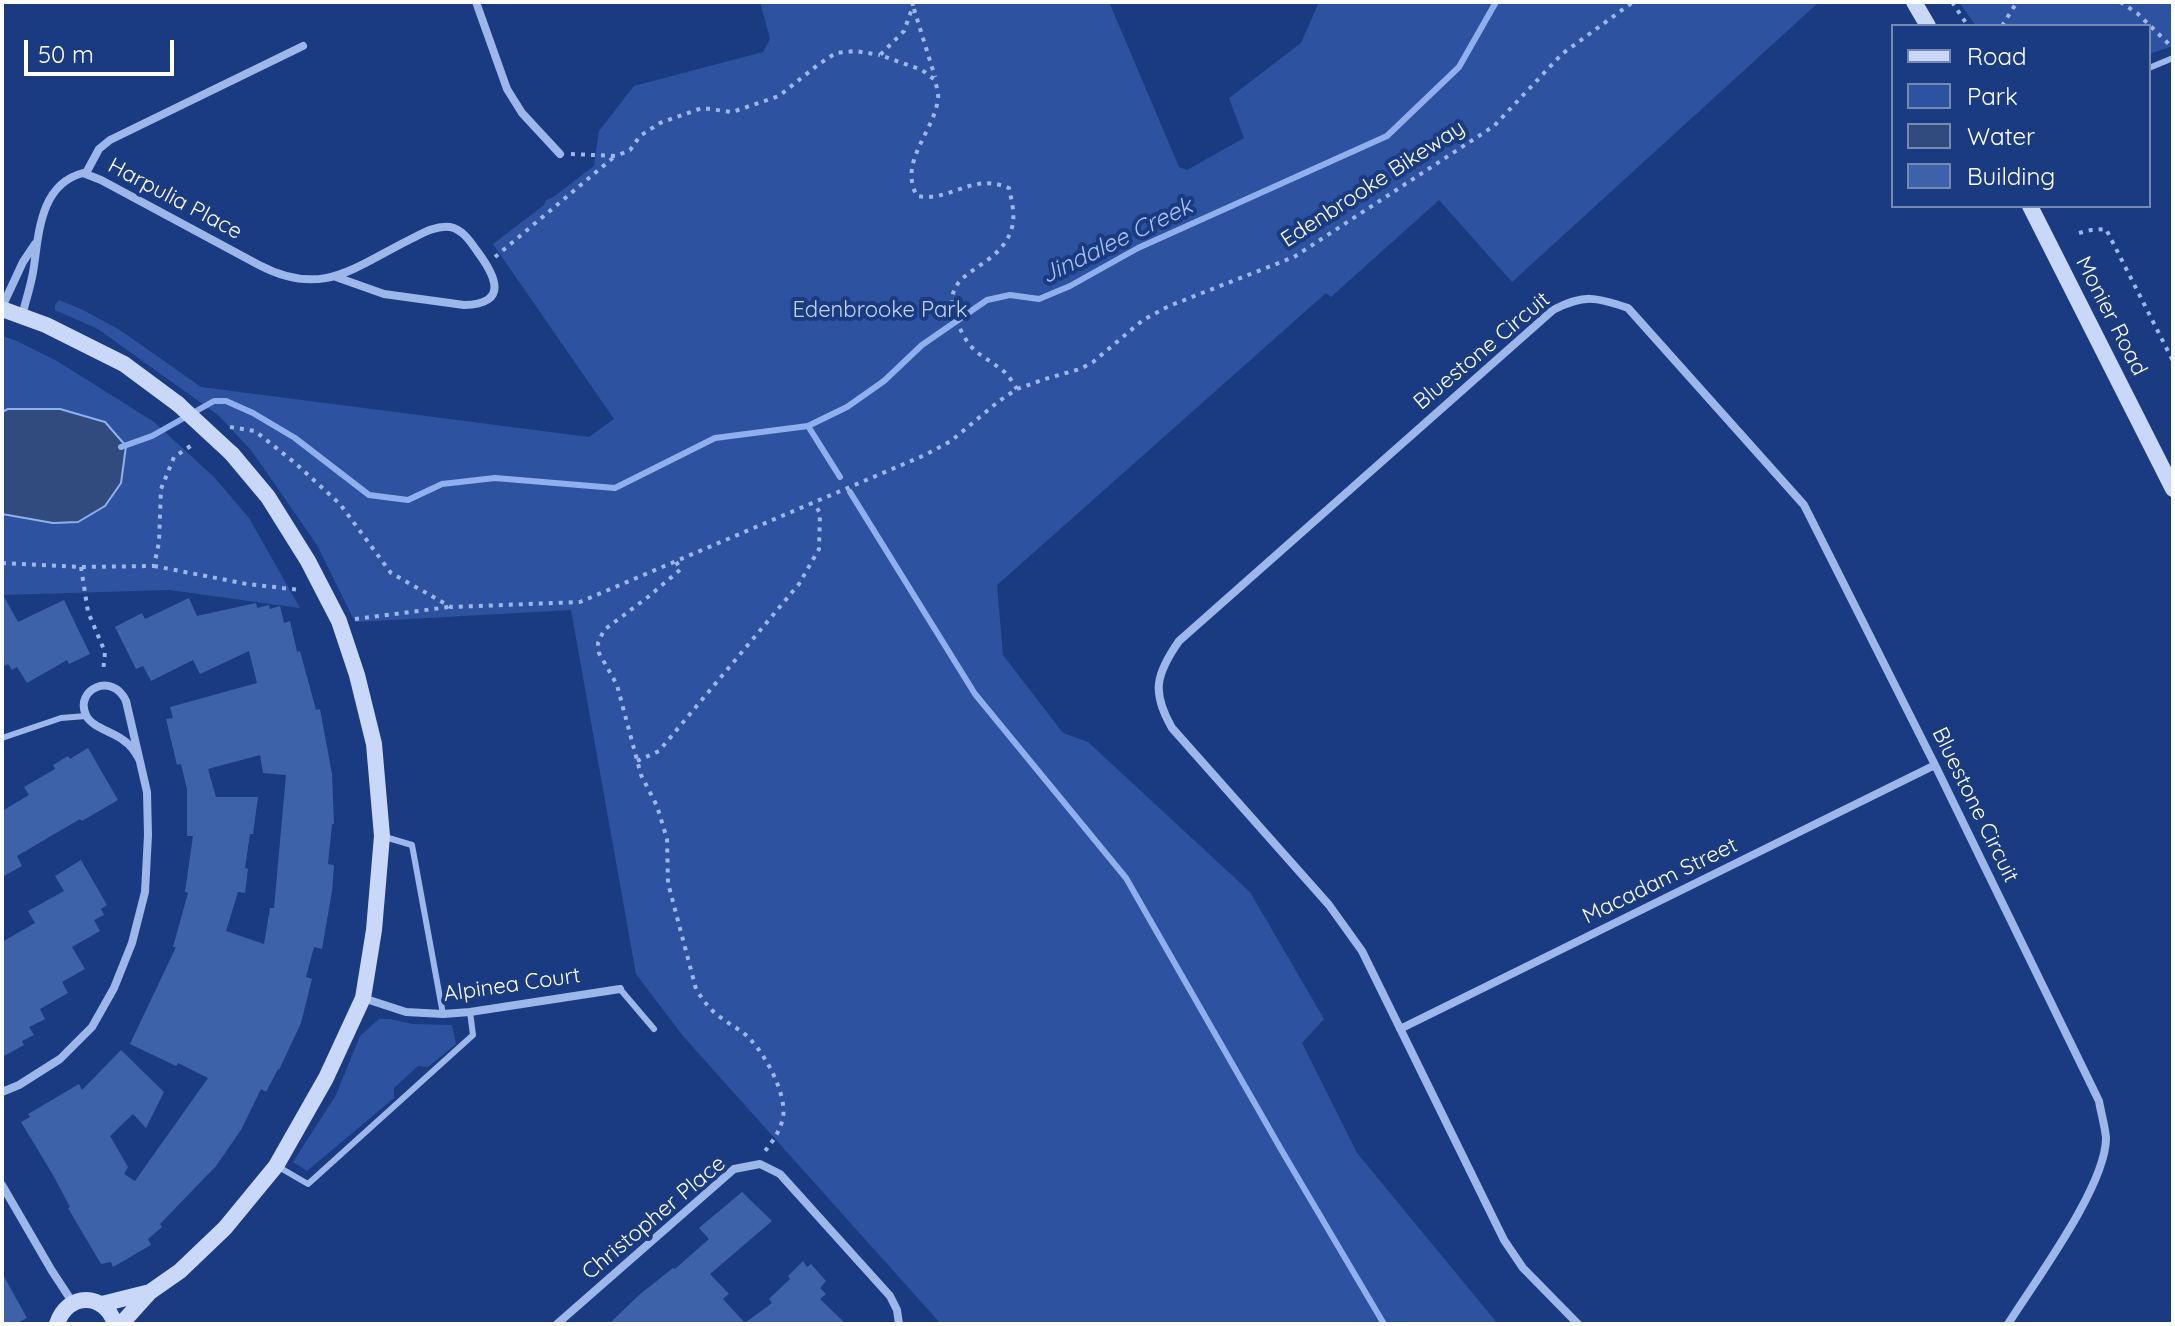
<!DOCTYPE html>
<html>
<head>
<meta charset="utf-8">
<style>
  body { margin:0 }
  #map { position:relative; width:2175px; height:1326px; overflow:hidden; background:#1a3b81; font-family:Quicksand,sans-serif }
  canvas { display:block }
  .frame { position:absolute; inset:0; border:4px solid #fff; pointer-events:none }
  .legend { position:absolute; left:1891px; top:24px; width:260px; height:184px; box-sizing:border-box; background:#1a3b81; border:2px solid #7689b3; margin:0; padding:10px 14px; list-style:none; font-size:24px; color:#fff }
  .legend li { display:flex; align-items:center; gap:16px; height:40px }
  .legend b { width:40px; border:2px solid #7689b3 }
  .scale { position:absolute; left:24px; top:40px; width:150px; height:36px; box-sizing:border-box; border:4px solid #fff; border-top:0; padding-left:10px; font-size:24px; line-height:28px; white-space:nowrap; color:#fff; -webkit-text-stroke:6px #1a3b81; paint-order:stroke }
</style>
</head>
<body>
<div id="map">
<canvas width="2175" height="1326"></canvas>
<div class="frame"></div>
<ul class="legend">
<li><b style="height:10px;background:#c9d8f8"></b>Road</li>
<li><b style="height:22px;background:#2d53a0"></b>Park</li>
<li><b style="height:22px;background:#324b7f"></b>Water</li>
<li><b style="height:22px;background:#3e62a9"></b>Building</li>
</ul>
<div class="scale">50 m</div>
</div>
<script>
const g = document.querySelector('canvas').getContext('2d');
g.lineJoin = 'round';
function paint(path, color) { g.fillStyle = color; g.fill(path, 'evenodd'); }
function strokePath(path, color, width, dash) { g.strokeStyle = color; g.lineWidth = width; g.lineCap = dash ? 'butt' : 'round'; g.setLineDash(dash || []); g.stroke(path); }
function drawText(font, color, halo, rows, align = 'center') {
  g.font = font + ' Quicksand,sans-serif'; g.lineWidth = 8; g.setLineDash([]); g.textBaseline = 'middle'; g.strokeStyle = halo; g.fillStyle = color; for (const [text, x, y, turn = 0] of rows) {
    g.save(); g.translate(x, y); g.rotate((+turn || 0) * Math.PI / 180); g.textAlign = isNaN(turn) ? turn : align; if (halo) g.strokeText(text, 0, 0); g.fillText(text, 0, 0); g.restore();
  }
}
const green = new Path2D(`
  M760 2H1109L1179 167 1187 170 1244 138 1229 98 1301 43 1319 2H1819L1512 282 1439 200 1331 297 1326 293 997 585 1003 655 1063 733 1088 742 1250 892 1324 1019 1302 1043 1357 1153 1498 1324H941L683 1036 636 974 571 610 355 622 317 545 251 450 218 415 98 329 55 310V305L59 300 83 310 120 330 201 387 589 437 614 419 493 244 544 205 546 200 552 198 594 166 599 131 634 86 763 52 770 39Z
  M1959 2H2173V46L2149 54V26H1976Z
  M2 336 17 341 57 361 154 422 214 477 249 518 300 608 169 590 2 595Z
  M379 1019H390L412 1024 452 1025 456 1044 428 1067 418 1066 394 1088V1098L307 1171 293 1162 336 1095 360 1036Z`);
const water = new Path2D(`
  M8 409H60L105 422 126 446 121 483 105 506 78 522 53 523 2 514V412Z`);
const stream = new Path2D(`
  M808 426 840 477
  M121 447 152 436 214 401H226L253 413 295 438 369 495 408 500 442 484 495 478 615 488 715 438 808 426 847 407 884 381 922 345 987 300 1010 295 1039 299 1070 286 1138 248 1387 136 1459 67 1496 2
  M850 492 975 694 1126 878 1282 1151 1384 1324`);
const building = new Path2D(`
  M2 593 18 622 64 600 90 654 69 664 67 660 27 683 17 667 12 670 8 664 2 667Z
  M189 598 197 616 256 603 257 608 269 605 270 609 280 606 284 623 290 621 297 652 300 651 316 710 320 709 332 774 334 824H332L328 864 334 865 332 891 322 949 314 947 306 977 312 979 301 1023 279 1070 278 1069 266 1092 261 1089 241 1130 216 1166 160 1224 162 1227 148 1239 151 1245 113 1267 111 1262 101 1264 68 1208 70 1207 53 1175 21 1122 30 1117 28 1114 79 1084 82 1090 121 1050 164 1092 146 1128 133 1114 110 1136 128 1167 124 1174 135 1181 208 1078 178 1063 176 1066 130 1044 176 947H173L188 893 185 892 193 836H187V789L181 764 177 765 166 719 173 718 170 707 257 683 249 651 200 674 193 660 151 681 143 666 136 669 115 627 142 613 145 619ZM260 755 263 773 286 775 274 908H270L264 944 226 931 238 892 245 893 248 869 245 868 250 834H253L258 797H216L208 769Z
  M88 748 118 800 82 821 80 819 17 856 22 866 2 877V811L29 795 24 787 55 769 53 765 68 756 70 759Z
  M81 860 107 905 101 909 104 915 94 920 100 931 72 947 85 969 62 982 68 993 40 1009 45 1019 29 1027 34 1035 22 1041 24 1045 2 1057V942L35 923 28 911 64 891 55 876Z
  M742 1192 772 1221 710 1274 729 1294 723 1299 745 1323 772 1303 769 1299 790 1279 788 1276 803 1261 807 1267 811 1264 826 1281 820 1288 826 1294 820 1299 846 1324H609L639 1295 673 1268 675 1269 709 1239 699 1228Z
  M2 1273 27 1318 15 1324H2Z`);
const path = new Path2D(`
  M912 2 913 6 904 31 880 55 922 70 935 80C936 85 939 93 938 99 934 132 898 162 917 196 953 202 971 172 1009 188 1012 203 1016 216 1011 231 993 279 924 266 965 338 974 354 989 359 1002 370 1008 374 1013 383 1017 389
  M1952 2 1968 26
  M2120 2 2137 13 2172 47
  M914 9 935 77
  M2002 26 2017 2
  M571 154 616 156 630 150 640 136 660 123 702 108 732 112 779 96 819 64 836 53 855 51 880 55
  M2079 233 2091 230 2106 229 2173 361
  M495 257 614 157
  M230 427 255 431 295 463 340 504 391 573 451 607 580 602 925 455 951 441 999 401 1017 389 1045 379 1080 369 1093 362 1143 320 1169 306 1294 257 1494 126 1562 54 1633 2
  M676 562 681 569 648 597 604 630 598 643 599 653 617 685 641 775 657 806 667 839 668 883 696 989C703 1000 709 1009 720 1017 730 1025 742 1030 750 1039 766 1056 787 1094 783 1118 780 1131 773 1141 765 1151
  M2 563 81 567 154 566 159 542 161 489 174 457 195 443
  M154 566 247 584 300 590
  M81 567 88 612 105 652 103 672
  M355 619 449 607
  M637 761 659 751 799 584 819 549 820 513 814 503`);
const lane = new Path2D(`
  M2149 68 2173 58
  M2 738 61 718 86 716
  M385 837 412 845 443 1014
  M620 989 654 1029
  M277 1166 308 1184 473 1035 470 1012`);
const street = new Path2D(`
  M476 2 507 89 522 113 560 154
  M86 173 99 149 110 140 303 46
  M2 307 23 262 35 244
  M22 316C26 299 32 283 34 266 39 231 41 184 83 173L101 180 259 265C322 298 353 268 409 240 421 234 436 225 450 227 462 229 470 241 477 251 495 275 510 304 464 305L384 294 336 277
  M363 998 406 1012 443 1014 470 1012 620 989
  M1400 1029 1935 765
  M2 1092 19 1085 60 1059 92 1027 114 988 132 943 145 892 148 835 147 792 126 701C112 671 74 690 86 715 91 727 113 732 123 740 131 745 135 751 139 759
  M2 1185 52 1271 73 1303
  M557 1324 734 1169 760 1164 780 1174 890 1296 897 1310 899 1324
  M1578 1324 1523 1268 1504 1240 1362 951 1329 905 1172 728C1151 692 1156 674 1179 641L1553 310C1584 294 1596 297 1628 308L1804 505 1935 765 2099 1101C2101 1113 2105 1126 2106 1138 2106 1186 2035 1281 2008 1324`);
const secondary = new Path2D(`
  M1914 2 1928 26
  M2030 206 2173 489
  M2 309 46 325 124 364 178 404
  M102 1304 150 1292
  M57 1324C67 1292 105 1292 115 1324
  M121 1324 150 1292 180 1271 225 1228 276 1166 326 1078 363 998 374 930 382 836 374 744 357 675 339 621 308 561 268 497 232 454`);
const secondaryBridge = new Path2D(`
  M178 404 232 454`);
const streetNames = [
  ["Edenbrooke Bikeway",1373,184,-33],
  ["Harpulia Place",175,199,28],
  ["Monier Road",2111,316,63],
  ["Bluestone Circuit",1482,351,-40],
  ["Bluestone Circuit",1975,805,64],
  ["Macadam Street",1660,881,-26],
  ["Alpinea Court",512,985,-8],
  ["Christopher Place",654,1218,-40]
];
const parkNames = [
  ["Edenbrooke Park",880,310]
];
const waterNames = [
  ["Jindalee Creek",1117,241,-26]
];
paint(green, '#2d53a0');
paint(water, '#324b7f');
strokePath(water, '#90b0ed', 2);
strokePath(stream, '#90b0ed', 6);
paint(building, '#3e62a9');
strokePath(path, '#9db7ea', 4, [4, 6]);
strokePath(lane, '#9db7ea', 6);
strokePath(street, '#9db7ea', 8);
strokePath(secondary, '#c9d8f8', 16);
strokePath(secondaryBridge, '#c9d8f8', 16);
drawText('22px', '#fff', '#1a3b81', streetNames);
drawText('22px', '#c2d4f8', '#1a3b81', parkNames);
drawText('italic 24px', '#a9c2f2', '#1a3b81', waterNames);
</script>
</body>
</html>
